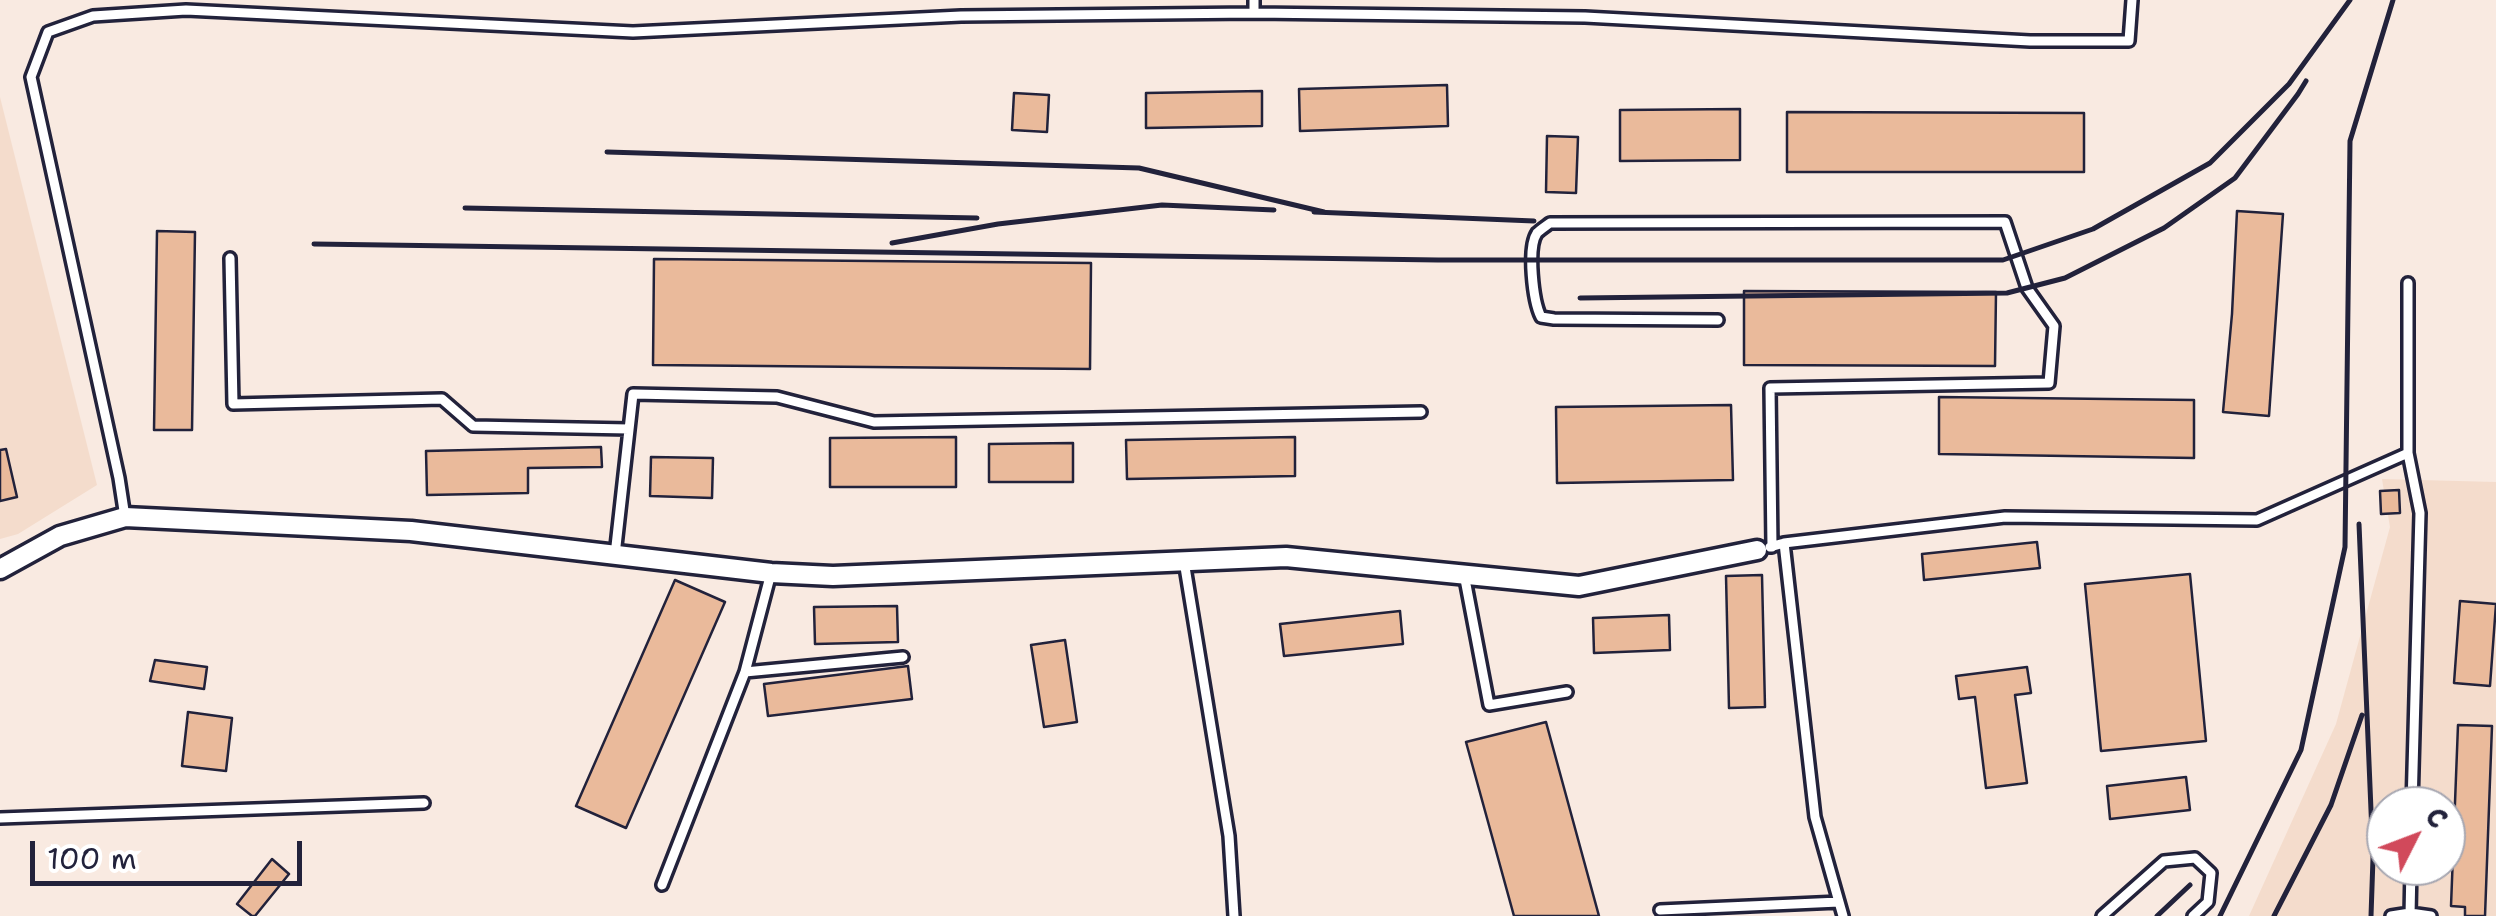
<!DOCTYPE html>
<html>
<head>
<meta charset="utf-8">
<style>
  body { margin:0 }
  #map { position:relative; width:2496px; height:916px; overflow:hidden; background:#f9eae1; font-family:"Shantell Sans",sans-serif }
  canvas { display:block }
  .north { position:absolute; left:2366px; top:786px; width:100px; height:100px; box-sizing:border-box; background:#fff; border:2px solid #a7a7b1; border-radius:50%; rotate:48deg; font-size:28px; font-weight:700; line-height:40px; text-align:center; color:#22223b }
  .north::after { content:''; display:block; margin:auto; width:35px; height:45px; background:#d1495b; clip-path:polygon(50% 0,100% 100%,50% 72%,0 100%) }
  .scale { position:absolute; left:30px; top:841px; width:272px; height:45px; box-sizing:border-box; border:5px solid #22223b; border-top:0; padding-left:12px; font-size:30px; line-height:35px; white-space:nowrap; color:#22223b; -webkit-text-stroke:8px #fff; paint-order:stroke }
</style>
</head>
<body>
<div id="map">
<canvas width="2496" height="916"></canvas>
<div class="north">С</div>
<div class="scale">100 m</div>
</div>
<script>
const g = document.querySelector('canvas').getContext('2d');
g.lineJoin = 'round';
function paint(path, color) { g.fillStyle = color; g.fill(path, 'evenodd'); }
function strokePath(path, color, width, dash) { g.strokeStyle = color; g.lineWidth = width; g.lineCap = dash ? 'butt' : 'round'; g.setLineDash(dash || []); g.stroke(path); }
const built = new Path2D(`
  M0 97 97 485 18 534 0 539Z
  M2382 479 2496 482V916H2249L2336 724 2390 527ZM2386 806H2446V866H2386Z`);
const building = new Path2D(`
  M1447 85 1448 126 1300 131 1299 89Z
  M1262 91V126L1146 128V93Z
  M1014 93 1049 95 1047 132 1012 130Z
  M1740 109V160L1620 161V110Z
  M1787 112 2084 113V172H1787Z
  M1547 136 1578 137 1576 193 1546 192Z
  M2237 211 2283 214 2269 416 2223 412 2232 314Z
  M157 231 195 232 192 430H154Z
  M654 259 1091 263 1090 369 653 365Z
  M1744 291 1996 292 1995 366 1744 365Z
  M1939 397 2194 400V458L1939 454Z
  M1731 405 1733 480 1557 483 1556 407Z
  M956 437V487H830V438Z
  M1295 437V476L1127 479 1126 440Z
  M1073 443V482H989V444Z
  M601 447 602 467 528 468V493L427 495 426 451Z
  M6 449 17 497 0 501V450Z
  M651 457 713 458 712 498 650 496Z
  M2399 490 2400 513 2381 514 2380 491Z
  M2037 542 2040 568 1924 580 1922 554Z
  M2190 574 2206 741 2101 751 2085 584Z
  M1762 575 1765 707 1729 708 1726 576Z
  M675 580 725 602 626 828 576 806Z
  M2460 601 2496 604 2490 686 2454 683Z
  M897 606 898 642 815 644 814 607Z
  M1400 611 1403 644 1284 656 1280 624Z
  M1669 615 1670 650 1594 653 1593 618Z
  M1065 640 1077 722 1044 727 1031 645Z
  M155 660 207 667 204 689 150 681Z
  M908 666 912 699 768 716 764 684Z
  M2027 667 2031 693 2015 695 2027 783 1986 788 1975 697 1959 699 1956 676Z
  M188 712 232 718 226 771 182 766Z
  M1546 722 1599 916H1514L1466 742Z
  M2458 725 2492 726 2485 916H2465V907L2451 906Z
  M2186 777 2190 810 2110 819 2107 786Z
  M272 859 289 874 255 916H252L237 904Z`);
const service = new Path2D(`
  M1254 13 1585 17 2030 41H2129L2132 0
  M230 258 233 404 442 399 473 426 629 429
  M1718 320 1554 319 1541 317C1533 301 1527 248 1537 233 1540 230 1546 226 1550 223L2005 222 2027 288 2054 326 2049 383 1770 388 1772 547
  M2408 453 2420 513 2412 806
  M125 517 119 478 31 77 48 32 93 16 186 10 633 32 961 16 1254 13V0
  M1784 543 1815 817 1843 916
  M1770 547 1784 543 2005 517 2257 520 2408 453V283
  M615 555 633 394 777 397 874 422 1421 412
  M1184 561 1229 836 1234 916
  M1464 574 1489 705 1567 692
  M745 672 903 657
  M0 818 424 803
  M662 885 745 672 771 573
  M1660 910 1839 902
  M2102 916 2164 861 2195 858 2211 873 2208 902 2193 916
  M2391 916 2410 913 2431 916
  M2410 916 2411 866`);
const minor = new Path2D(`
  M0 569 60 536 125 517 411 531 771 573 833 576 1286 557 1579 586 1757 550`);
const rail = new Path2D(`
  M607 152 1139 168 1324 212
  M465 208 977 218
  M1314 212 1534 221
  M892 243 998 224 1162 205 1274 210
  M314 244 1438 260H2003L2093 229 2210 163 2289 84 2350 0
  M1580 298 2007 293 2065 278 2164 228 2235 178 2298 94 2306 81
  M2359 524 2373 858 2371 916
  M2157 916 2190 885
  M2220 916 2301 750 2345 547 2350 141 2393 0
  M2274 916 2331 805 2362 715`);
paint(built, '#f4dccc');
paint(building, '#eaba9b');
strokePath(building, '#22223b', 2.5);
strokePath(service, '#22223b', 16);
strokePath(minor, '#22223b', 25);
strokePath(service, '#fff', 9);
strokePath(minor, '#fff', 18);
strokePath(rail, '#22223b', 5);
</script>
</body>
</html>
